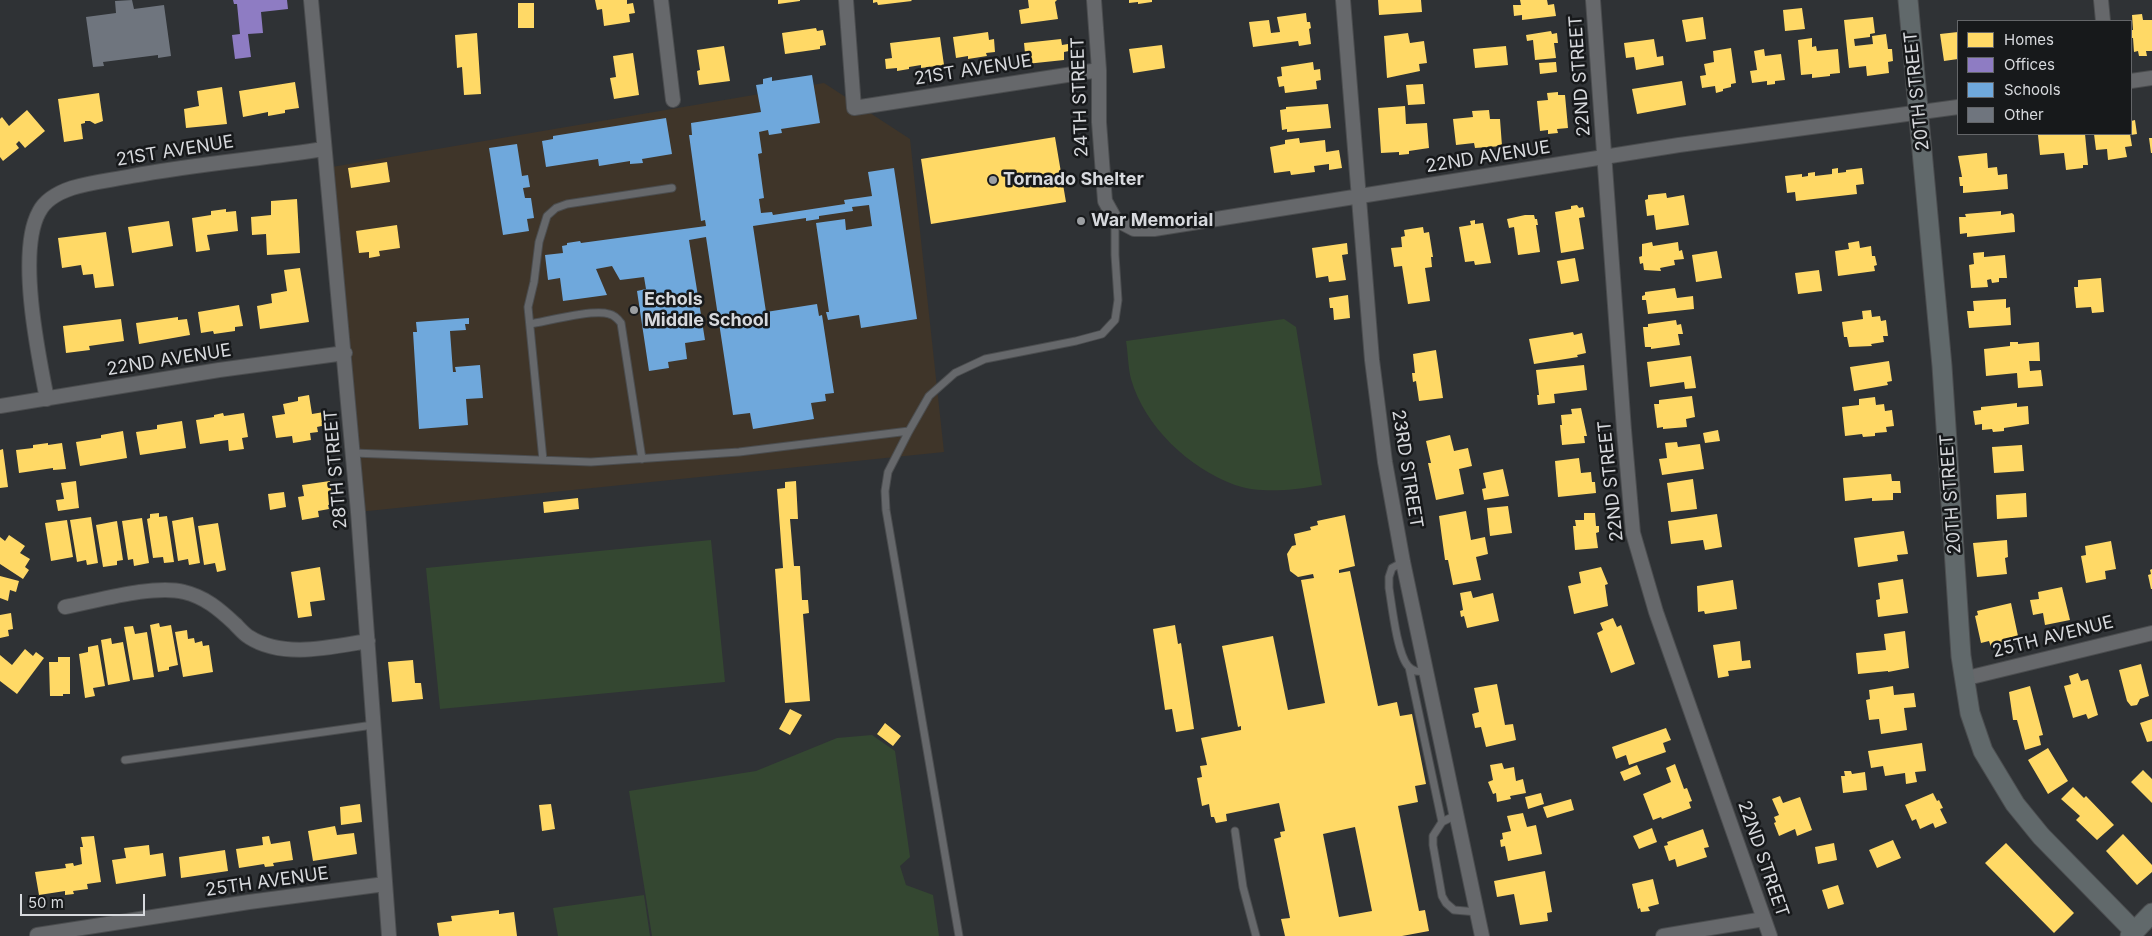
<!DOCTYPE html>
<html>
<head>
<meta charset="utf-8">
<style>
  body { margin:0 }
  #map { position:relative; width:2152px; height:936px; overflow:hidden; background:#2f3235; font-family:Inter,sans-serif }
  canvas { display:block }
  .legend { position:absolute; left:1957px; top:20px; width:175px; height:115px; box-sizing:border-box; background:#17191b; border:1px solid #646669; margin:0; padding:6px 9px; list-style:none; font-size:15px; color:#d7d9dd }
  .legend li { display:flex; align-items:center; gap:10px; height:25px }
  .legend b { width:25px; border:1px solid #646669 }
  .scale { position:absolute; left:20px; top:894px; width:125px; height:22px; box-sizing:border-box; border:2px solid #d7d9dd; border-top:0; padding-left:6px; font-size:15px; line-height:18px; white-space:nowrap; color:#d7d9dd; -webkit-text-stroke:4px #17191b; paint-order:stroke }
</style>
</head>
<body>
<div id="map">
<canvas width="2152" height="936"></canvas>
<ul class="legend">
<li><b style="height:14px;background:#ffd966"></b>Homes</li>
<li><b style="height:14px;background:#8e7cc3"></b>Offices</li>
<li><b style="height:14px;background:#6fa8dc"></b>Schools</li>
<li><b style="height:14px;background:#6f757e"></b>Other</li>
</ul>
<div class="scale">50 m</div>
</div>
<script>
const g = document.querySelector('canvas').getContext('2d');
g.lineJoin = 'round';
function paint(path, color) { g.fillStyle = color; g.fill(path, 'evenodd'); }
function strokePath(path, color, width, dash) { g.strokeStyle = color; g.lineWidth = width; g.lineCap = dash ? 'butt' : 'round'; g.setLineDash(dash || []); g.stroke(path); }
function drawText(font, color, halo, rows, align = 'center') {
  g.font = font + ' Inter,sans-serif'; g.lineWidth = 5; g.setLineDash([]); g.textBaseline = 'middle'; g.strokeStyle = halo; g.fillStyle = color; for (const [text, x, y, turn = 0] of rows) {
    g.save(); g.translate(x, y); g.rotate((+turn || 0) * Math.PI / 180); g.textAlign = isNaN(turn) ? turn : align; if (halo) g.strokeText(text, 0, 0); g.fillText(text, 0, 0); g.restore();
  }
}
const education = new Path2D(`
  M824 83 910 139 944 452 358 512 326 168Z`);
const green = new Path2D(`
  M1284 319 1296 327 1322 485C1295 490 1261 494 1235 485 1189 468 1145 427 1131 379 1128 367 1128 353 1126 341Z
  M711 540 725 682 440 709 426 568Z
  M872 735 895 751 910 857 900 866 906 885 933 895 939 936H652L629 791 756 771 837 738Z
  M644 895 650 936H558L553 908Z`);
const homes = new Path2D(`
  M595 0H627V4L633 3 635 13 629 14 630 22 604 26 602 9 597 10Z
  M778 0H800V1L778 4Z
  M873 0H911L912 1 878 5 877 2 873 3Z
  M1028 0H1057L1055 2 1058 19 1021 24 1019 10 1029 8Z
  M1129 0H1152V2L1138 4V2L1129 3Z
  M1378 0H1421L1422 12 1379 15Z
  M1520 0H1547L1548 5 1554 4 1556 16 1522 20V15L1514 16 1513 5H1521Z
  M518 3H534V28H518Z
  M1802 8 1805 29 1785 31 1783 10Z
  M1306 13 1307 22H1310L1311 28 1309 29 1311 44 1299 46 1298 41 1253 47 1249 22 1269 20 1271 33 1280 32 1277 17Z
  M2142 14 2143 20H2152V51H2146L2147 56H2139L2138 51 2134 52 2133 38H2131V30H2133L2132 15Z
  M1703 17 1706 39 1686 42 1682 20Z
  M1873 17 1875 33 1870 34V37L1854 39 1855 46 1873 44 1872 36 1886 34 1888 49H1892L1893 61 1888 62 1889 73 1867 76 1866 66 1849 68 1844 20Z
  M816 28 817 31 823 30 826 45 820 46V49L785 54 782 33Z
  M1551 31 1552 34 1557 33 1558 43H1554L1556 58 1535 60 1533 40 1527 41 1526 35Z
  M988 32 989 40 994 39 995 52 986 53 987 56 968 59V56L956 58 953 37Z
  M1958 32V59L1944 61 1940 34Z
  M477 33 481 94 464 95 462 67 457 68 455 35Z
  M1408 33 1410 43 1424 41 1427 63 1419 64 1420 71 1387 78 1384 36Z
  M940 37 944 65 921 68V65L909 67V69L897 71V68L886 69 885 59 892 58 890 43Z
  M1812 38V47L1816 46 1817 51 1838 49 1840 73 1830 74V76L1812 78V74L1801 75 1798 40Z
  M1061 39 1062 45 1068 44 1069 51 1064 52V60L1026 64 1024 43Z
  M1654 39 1657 57 1663 56 1664 65 1636 70 1634 57 1626 58 1624 43Z
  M1162 45 1165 68 1133 73 1129 49Z
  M724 46 730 81 699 85 697 71 700 70 697 50Z
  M1506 46 1508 65 1475 68 1473 49Z
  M1731 48 1736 83 1731 84V87L1723 89V91L1716 93 1715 86 1702 88 1700 76 1706 75 1704 64 1714 62 1713 51Z
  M1764 49 1765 56 1781 54 1785 80 1775 81V84L1767 85V81L1752 83 1750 71 1757 70 1754 51Z
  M633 53 639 95 614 99 610 78 616 77 613 56Z
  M1313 62 1314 70 1320 69 1321 80 1316 81 1317 89 1285 93 1284 86 1279 87 1277 77 1282 76 1281 67Z
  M1556 62 1557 72 1540 74 1539 63Z
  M1682 81 1686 105 1637 114 1632 89Z
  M295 82 299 108 285 110V113L268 116V112L243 117 239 91Z
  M1423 84 1425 104 1408 105 1406 85Z
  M222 87 227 124 186 128 184 109 199 106 197 91Z
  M1558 92V95H1565L1568 128 1557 129 1558 133 1548 134V130L1540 131 1537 101 1548 100 1547 93Z
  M99 93 103 121 95 124 90 121H85V123L81 124 83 139 64 142 58 99Z
  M1328 104 1331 128 1287 132V129L1282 130 1280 110 1286 109V107Z
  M1405 106 1406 124 1427 123 1429 148 1409 151V154L1399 155V152L1381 153 1378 108Z
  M27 110 45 131 25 148 19 141 16 144 19 148 3 161 0 157V119L2 117 9 126Z
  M1489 110 1490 119H1500L1502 146 1475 148 1474 143 1456 145 1453 119 1473 117 1472 111Z
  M2135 120 2137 134 2131 135V121Z
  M2047 134H2085L2088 165H2083V168L2066 170 2064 153 2040 155 2038 135Z
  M2094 134H2130L2132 146 2125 147 2127 157 2108 160 2107 149 2096 150Z
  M1055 137 1066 202 931 224 921 159Z
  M1299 138 1300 143 1325 140 1326 152 1339 150 1342 168 1329 170V164L1314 166 1315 172 1291 175 1290 171 1274 173 1270 147 1285 144V140Z
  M2149 138H2152V153H2151Z
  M1987 153 1988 168 1997 167 1998 175 2007 174 2008 189 1963 193V186H1960L1959 177H1962L1958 156Z
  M387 162 390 182 351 188 348 168Z
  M1838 168V173L1846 172V170L1862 168 1864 184 1856 185 1857 194 1796 201 1795 192 1787 193 1785 176 1802 174V177L1808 176V173L1815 172V176L1832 174V169Z
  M1666 193 1667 198 1684 195 1689 225 1656 230 1654 215 1647 216 1645 200 1648 199V195Z
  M297 199 300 253 267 255 266 234 252 235 251 217 271 215V201Z
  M1577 205 1579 208 1583 207 1585 217 1579 218 1584 249 1561 253 1555 212 1571 209V206Z
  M226 209V212L236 211 238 231 207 235 210 250 196 252 192 218 211 215V211Z
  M2001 211V215L2012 213 2014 215 2015 232 1967 237V233L1960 234 1959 217H1966L1965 214Z
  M1525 215H1534L1535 219H1537L1538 225H1536L1540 252 1518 255 1514 227 1509 228 1507 219Z
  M1475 220V224L1483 223 1491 263 1475 265 1474 261 1465 262 1459 227 1471 225 1470 221Z
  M169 221 173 246 132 253 128 227Z
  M397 225 400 248 379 251 380 256 369 258V252L359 253 356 231Z
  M1423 227 1424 233 1429 232 1433 257H1431L1432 267 1425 268 1430 301 1408 304 1402 266 1394 267 1391 248 1402 247 1401 237 1405 236 1404 230Z
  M106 232 114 286 95 288 93 274 83 275 81 265 62 268 58 238Z
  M1859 241 1860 248 1871 246 1872 256H1875L1877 265 1874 266 1875 271 1838 276 1835 251 1849 249 1848 243Z
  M1652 242 1653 246 1678 242 1679 251 1682 250 1684 259 1674 260 1675 265 1660 268 1661 271 1644 270 1643 263 1640 264 1639 257 1642 256V244Z
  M1347 243 1348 254 1342 255 1346 280 1329 282 1328 276 1316 278 1312 248Z
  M1717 251 1722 278 1696 282 1692 255Z
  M1984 252V257L2005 255 2007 278H1999V282L1992 283 1991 279 1987 280 1988 287 1971 288 1969 265 1974 264 1973 253Z
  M1575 258 1579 281 1561 284 1557 261Z
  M300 268 309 322 260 329 257 306 272 303 271 294 287 291 284 270Z
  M1819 270 1822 291 1798 294 1795 273Z
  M2101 278 2104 312 2092 313 2091 307 2076 308 2074 287H2078V280Z
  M1675 288 1677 298 1693 296 1694 309 1648 314 1646 300H1642V296L1645 295V292Z
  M1348 295 1350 318 1334 320 1333 308H1330L1329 298Z
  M2006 299V308L2010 307 2011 325 1969 328 1967 311H1974L1973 301Z
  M239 305 243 326 235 327V331L214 334 213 331 201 333 198 312Z
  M1871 310 1872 317 1880 316 1881 321 1886 320 1888 336H1883L1884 342 1871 344 1872 346 1849 347 1847 337H1844L1842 322 1863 319 1862 311Z
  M178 317V320L187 319 190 335 139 344 136 323Z
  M121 319 124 341 89 346 90 350 66 353 63 326Z
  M1676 320 1677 325 1681 324 1683 334H1678L1680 345 1651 349V347H1645L1643 327H1648V324Z
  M1573 332 1574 335 1582 333 1586 353 1577 355 1578 357 1534 364 1529 339Z
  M2010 342H2018V344L2039 342 2040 361H2029L2030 371 2041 370 2043 386 2018 388 2017 373 1986 376 1984 349 2010 346Z
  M1436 350 1443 398 1419 401 1416 381 1413 382 1412 373H1415L1413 354Z
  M1691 356 1696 388 1685 389 1684 382 1650 387 1647 362Z
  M1889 361 1892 381 1887 382 1888 385 1854 391 1850 367Z
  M1584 365 1587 390 1554 394 1555 403 1538 405 1537 395H1539L1536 370Z
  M309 395 312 414 324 412 326 425 317 427 318 432 310 433 311 440 293 443 292 436 276 438 272 416 285 414 283 404 298 401V397Z
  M1692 396 1695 417 1686 419 1687 427 1663 429V427L1657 428 1654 404H1659V400Z
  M1875 397 1876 405 1884 404 1885 411 1892 410 1894 426 1886 427 1887 432 1875 433V436L1863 437 1862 434 1845 436 1842 407 1859 405V399Z
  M2017 403V407L2028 406 2029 424 2004 428V431L1993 432 1992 429 1982 430V424L1975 425 1973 411 1981 410V407Z
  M1581 408 1587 436H1584L1585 443 1562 445 1560 425H1562L1561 415 1572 414 1571 409Z
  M223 413 224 416 244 413 248 437 242 438 244 449 229 451 228 440 200 444 196 420 214 417V415Z
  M182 421 186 448 140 455 136 432 157 429V425Z
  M1718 430 1720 441 1705 443 1703 433Z
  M123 431 127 458 80 466 76 442 101 438V435Z
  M1450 435 1454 451 1468 448 1472 466 1459 469 1464 494 1436 500 1428 463H1431L1426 441Z
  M1677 442 1678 447 1700 444 1704 469 1662 475 1659 459 1667 458 1665 443Z
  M48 443V445L62 443 66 469 53 470V468L19 473 16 450 33 448V445Z
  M2022 445 2024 471 1994 473 1992 447Z
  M3 449 8 487 0 488V450Z
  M1579 458 1581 473 1591 472 1592 482H1595L1596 493 1558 497 1555 461Z
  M1503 469 1509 496 1484 500 1482 489 1486 488 1483 473Z
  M1891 474 1892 481H1900L1901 493H1893V500L1872 501V498L1845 501 1843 478Z
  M1693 479 1697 509 1671 512 1667 483Z
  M76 481 79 508 58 511 56 500 64 499 61 483Z
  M330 481 333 504 328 505 329 509 318 511 319 517 302 520 298 497 304 496 302 485Z
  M796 481 798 519H790L794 566H800L802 600H808L809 613 803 614 810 701 785 703 775 569 783 568 777 489 785 488V482Z
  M284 492 286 507 270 510 268 494Z
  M2026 493 2027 517 1997 519 1996 495Z
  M578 498 579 509 544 513 543 502Z
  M1508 506 1512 533 1490 536 1487 508Z
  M1466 511 1471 540 1485 537 1488 554 1476 557 1481 580 1453 585 1448 560H1445L1439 516Z
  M159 513V517L167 516 174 562 164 563 163 557 153 558 147 519 150 518V514Z
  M1584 513H1595L1596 526H1599V532L1596 533 1598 548 1575 550 1573 526H1576L1575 520H1584Z
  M1717 514 1722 547 1705 550 1703 540 1671 544 1668 521Z
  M1345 515 1355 566 1339 570V573L1350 571 1378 706 1397 702 1400 716 1412 714 1426 784 1415 786 1418 802 1398 806 1419 911 1425 910 1429 931 1402 936H1285L1281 919 1290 918 1274 839 1281 837 1280 832 1285 831 1279 803 1226 814 1227 821 1216 823 1214 817H1211L1209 804 1202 806 1197 778 1202 777 1200 766 1207 765 1201 738 1241 730V726L1238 727 1222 646 1273 636 1288 710 1325 703 1301 580 1314 578 1313 574 1298 577 1290 571 1287 554 1292 546 1296 545 1294 534 1311 530 1310 527 1318 525 1317 521ZM1355 827 1372 911 1339 917 1323 834Z
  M91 517 98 563 87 565 86 560 77 562 70 520Z
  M193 517 200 563 189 565 188 559 178 561 172 521Z
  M142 518 149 563 134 566 133 559 128 560 122 521Z
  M67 520 73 557 51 561 45 523Z
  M117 521 123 560 117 561V565L103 567 96 525Z
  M218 523 226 570 217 572 215 563 204 565 198 526Z
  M1904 531 1908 554 1897 555 1898 561 1858 567 1854 538Z
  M9 535 25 546 20 553 30 559 25 567 29 570 23 579 0 564V537L5 541Z
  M2007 540 2008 557 2005 558 2007 574 1977 577 1973 543Z
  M2111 541 2116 569 2105 571 2106 579 2086 583 2081 556 2086 555 2085 546Z
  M320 567 325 600 310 602 312 616 298 618 291 572Z
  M1601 567 1608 584 1605 585 1608 606 1574 614 1568 586 1581 583 1579 572Z
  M2152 569V589H2151L2148 575 2151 574 2150 570Z
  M0 576 19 581 16 592 10 590 8 601 0 598Z
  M1903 579 1908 613 1878 617 1876 600 1880 599 1878 583Z
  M1733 580 1737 609 1705 614 1704 611 1698 612 1697 586Z
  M2062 587 2070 620 2045 625 2043 613 2033 615 2030 600 2039 599 2038 592Z
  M1471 591 1473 598 1493 593 1499 621 1467 628 1464 616 1461 617 1460 611 1463 610 1460 593Z
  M2011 603 2018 636 2009 638 2010 643 1991 647 1989 641 1981 643 1975 616 1978 615 1977 611Z
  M11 613 13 629 8 630 9 636 0 638V615Z
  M1613 618 1617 627 1621 625 1635 664 1611 673 1597 633 1603 630 1600 623Z
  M159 623 160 627 171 625 178 665 169 667V670L158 672 150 625Z
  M1175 625 1178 644 1181 643 1194 729 1176 732 1172 709 1165 710 1153 629Z
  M133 626 135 634 147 632 154 677 133 680 124 627Z
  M187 630 188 639 194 638 195 643 202 641 203 646 209 645 213 672 183 677 175 632Z
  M1905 631 1909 668 1888 672V671L1858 674 1856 653 1886 650 1884 634Z
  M111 638 112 644 123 642 130 681 108 685 101 640Z
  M1740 641 1742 661 1750 660 1751 668 1728 671 1729 676 1718 678 1713 645Z
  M98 645 105 686 93 688 95 696 85 698 79 654 88 652V647Z
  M25 649 33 656 36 652 44 658 17 694 0 681V655L12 665Z
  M58 657H70V694H63V696H50L49 662H58Z
  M413 660 415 683H421L423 699 392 702 388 662Z
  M2141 664 2149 696 2140 699 2137 705 2131 706 2127 701 2119 670Z
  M2078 673 2081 681 2088 679 2098 715 2088 719 2086 714 2073 718 2064 686 2071 684 2069 676Z
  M1497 684 1505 725 1513 724 1516 740 1486 747 1481 727 1475 728 1472 714 1479 712 1474 688Z
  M1893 686 1894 695 1914 693 1916 707 1904 708 1907 730 1881 734 1879 719 1869 720 1866 700 1870 699 1869 690Z
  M2030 686 2043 735 2039 736 2041 745 2025 750 2017 720H2013L2009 692Z
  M790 709 802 715 790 735 779 729Z
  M2152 719V741L2147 742 2140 723Z
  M885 723 901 736 893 746 877 734Z
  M1666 728 1671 740 1663 743 1666 752 1629 765 1626 755 1616 759 1612 747Z
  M1922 743 1926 771 1915 772 1917 782 1906 784 1905 773 1885 776 1883 766 1871 768 1868 751Z
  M2048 748 2068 781 2048 794 2028 760Z
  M1502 763 1504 769 1514 767 1516 781 1523 779 1526 793 1510 796 1511 799 1497 802 1496 793 1493 794 1488 782 1493 780 1490 765Z
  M1675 764 1684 789 1687 788 1692 801 1689 802 1691 808 1662 819 1661 817 1653 820 1643 794 1671 782 1666 768Z
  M1637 765 1641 774 1624 781 1620 772Z
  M2143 770 2152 779V803L2131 782Z
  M1844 771H1851L1852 774 1865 772 1867 790 1843 793 1841 776H1845Z
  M2073 787 2084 798 2086 796 2114 825 2097 840 2076 820 2080 816 2061 799Z
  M1541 793 1544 804 1528 809 1525 797Z
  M1933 793 1937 801 1939 800 1943 808 1940 809 1947 823 1935 828 1933 823 1920 829 1916 819 1912 821 1905 805Z
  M1780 796 1783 803 1800 797 1812 830 1797 836 1795 829 1779 836 1774 823 1776 822 1774 817 1779 815 1772 799Z
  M1571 799 1574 810 1547 818 1543 807Z
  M360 804 362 822 341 825 340 807Z
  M551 804 555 829 542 831 539 805Z
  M1523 813 1527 827 1536 825 1542 854 1508 861 1505 846 1501 847 1500 840 1503 839 1502 833 1511 831 1507 816Z
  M335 826 337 835 354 833 357 854 313 861 308 831Z
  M1652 828 1657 842 1639 849 1633 836Z
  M1703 829 1709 847 1704 848 1707 857 1677 867 1675 859 1669 861 1664 846 1668 845 1667 842Z
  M2123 834 2152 865V872L2137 885 2106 851Z
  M94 836 101 882 87 884 88 889 73 891 74 894 65 895V891L39 895 35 872 66 868 65 864 73 863 74 866 82 864 80 847H83L81 837Z
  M269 836 271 844 290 841 293 860 273 863 274 866 265 867 264 864 239 868 236 849 263 845 262 837Z
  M1893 840 1901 858 1877 868 1869 850Z
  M1834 843 1837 860 1818 864 1815 847Z
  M2006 843 2074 913 2054 933 1985 863Z
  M149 845 150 855 163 853 166 876 116 884 112 860 126 858 124 848Z
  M225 850 228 871 181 878 179 857Z
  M1545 871 1552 912 1547 913 1548 921 1520 925 1514 894 1497 897 1494 881Z
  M1653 879 1659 904 1648 907 1650 911 1641 912 1640 908 1638 909 1632 884Z
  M1838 885 1844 904 1828 909 1822 890Z
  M499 910V914L514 912 517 936H439L437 923 452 921 451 916Z`);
const offices = new Path2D(`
  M233 0H287L288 9 261 12 263 33 248 34 251 57 235 59 232 35 240 34 237 4H234Z`);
const schools = new Path2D(`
  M812 75 820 123 781 129 782 133 769 135 768 130 759 132 762 153 758 154 764 198 759 199 761 213 772 212 773 215 845 204 844 200 872 196 868 172 894 168 917 319 861 328 859 315 828 320 826 312H829L816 223 845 219 846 230 872 226 869 205 852 207 853 211 819 216V219L806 221V218L753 226 766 312 817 304 819 316 822 315 834 393 825 394 826 401 811 403 814 419 753 429 750 413 733 415 706 237 689 240 705 340 685 343 687 359 668 362 669 368 649 371 637 291 646 289 644 277 620 280 612 266 596 269 607 295 563 301 560 278 548 280 545 255 563 253 562 246 567 245V243L580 241 581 243 706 226 705 220 701 221 689 135H692L691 123 761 112 756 85 763 84V79L772 77V81Z
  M666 118 672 154 642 159 643 163 630 164V161L599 166 598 159 546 167 542 141 553 139V136Z
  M517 144 522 176 528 175 530 187 523 188 525 198H531L534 218 527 219 529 231 503 235 489 148Z
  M469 318V324H465L466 330 450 331 453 372H456L455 367 480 365 483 398 466 399 468 425 419 429 413 332H417L416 322Z`);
const building = new Path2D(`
  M132 0 134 9 164 5 171 56 158 58V55L103 62 104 66 93 67 86 17 116 13 115 1Z`);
const lane = new Path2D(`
  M530 324C548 321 593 309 609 314 614 315 618 319 621 323L642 459
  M353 453 591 462 739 452 909 431
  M543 460 528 307 534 282 539 242 547 216 556 208 567 204 672 188
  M1403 562 1392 568 1389 577V588C1392 606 1397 653 1408 666 1413 672 1419 672 1426 671
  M1409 667 1442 822
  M125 760 373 725
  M1456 815 1442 822 1433 836V845L1442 896 1446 903 1454 910 1477 912
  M1235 831 1243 887 1256 936
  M959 936 886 510 885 491 888 472 909 431 929 396 955 373 985 359 1076 341 1102 334 1115 320 1118 300 1115 255V219`);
const street = new Path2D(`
  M311 0 358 512 389 936
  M661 0 673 100
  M846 0 854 108 1099 70
  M1094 0 1099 70V122L1105 201 1115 219 1134 229H1154L1679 145 1958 107
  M1343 0 1372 360 1385 462 1403 562 1482 936
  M1593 0 1624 430 1633 533 1656 612 1770 936
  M2101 0 2103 21
  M2131 81 2152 78
  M47 399C38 354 17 252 39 212 45 200 60 192 72 188 91 182 112 180 132 176 195 164 260 159 324 149
  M0 406 219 370 345 353
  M65 607C97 601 154 584 184 592 205 597 219 609 235 624 239 628 244 634 249 637 283 659 331 647 368 641
  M1963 679 2152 633
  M37 935 249 902 385 884
  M1663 936 1764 919`);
const secondary = new Path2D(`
  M1908 0 1942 366 1961 656 1970 713 1983 751 2015 804 2041 836 2134 931
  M2130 936 2152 913`);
const markers = [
  [993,180,5,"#9c9fa2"],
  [1081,221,5,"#9c9fa2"],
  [634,310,5,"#9c9fa2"]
];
const streetNames = [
  ["21ST AVENUE",973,70,-9],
  ["22ND STREET",1580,76,-94],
  ["20TH STREET",1917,91,-96],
  ["24TH STREET",1080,97,-92],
  ["21ST AVENUE",175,151,-9],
  ["22ND AVENUE",1488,157,-9],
  ["22ND AVENUE",169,360,-9],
  ["28TH STREET",336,469,-95],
  ["23RD STREET",1407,469,81],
  ["22ND STREET",1611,481,-96],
  ["20TH STREET",1951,494,-94],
  ["25TH AVENUE",2053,637,-14],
  ["22ND STREET",1763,859,71],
  ["25TH AVENUE",267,882,-8]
];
const poiNames = [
  ["Tornado Shelter",1003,180],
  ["War Memorial",1091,221],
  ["Echols",644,300],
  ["Middle School",644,321]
];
paint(education, '#3f3529');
paint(green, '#344731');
paint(homes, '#ffd966');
paint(offices, '#8e7cc3');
paint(schools, '#6fa8dc');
paint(building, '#6f757e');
strokePath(lane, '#4b4d4f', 9);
strokePath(street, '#4b4d4f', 16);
strokePath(secondary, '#4b4d4f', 21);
strokePath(lane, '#66686b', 7);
strokePath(street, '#66686b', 14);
strokePath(secondary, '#61696b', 19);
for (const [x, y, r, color] of markers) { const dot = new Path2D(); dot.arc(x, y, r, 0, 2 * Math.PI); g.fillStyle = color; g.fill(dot); strokePath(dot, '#17191b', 2); }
drawText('18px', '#d7d9dd', '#17191b', streetNames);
drawText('bold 18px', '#d7d9dd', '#17191b', poiNames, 'left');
</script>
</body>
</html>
